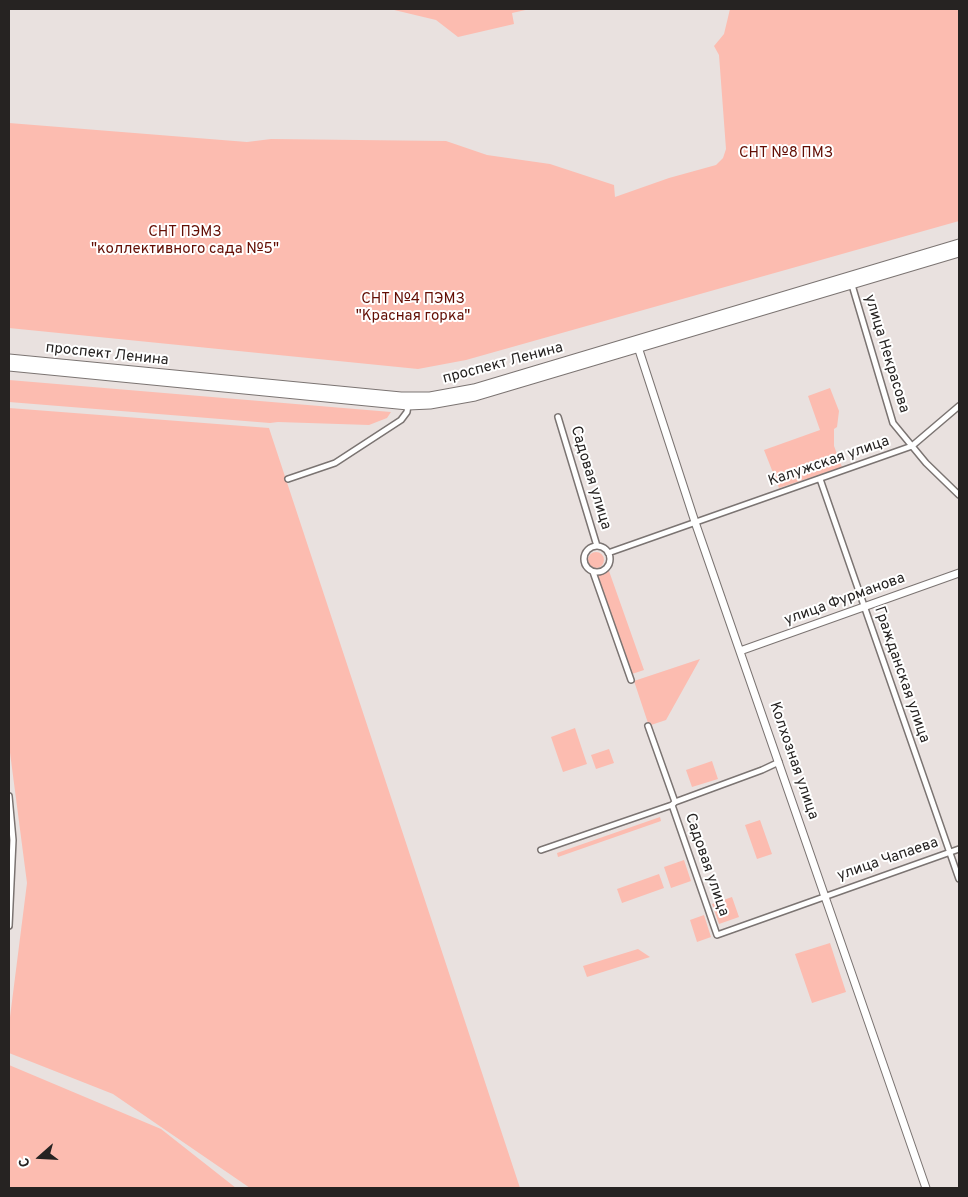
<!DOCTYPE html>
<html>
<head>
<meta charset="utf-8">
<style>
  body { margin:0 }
  #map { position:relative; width:968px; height:1197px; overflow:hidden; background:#e9e1df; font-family:Overpass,sans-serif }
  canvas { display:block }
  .frame { position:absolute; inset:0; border:10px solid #262322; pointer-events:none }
  .north { position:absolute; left:15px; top:1132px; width:50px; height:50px; -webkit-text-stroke:4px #fff; paint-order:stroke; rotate:251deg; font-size:14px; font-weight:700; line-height:20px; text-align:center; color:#262322 }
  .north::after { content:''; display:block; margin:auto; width:18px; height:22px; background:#262322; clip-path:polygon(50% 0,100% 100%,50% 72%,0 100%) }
</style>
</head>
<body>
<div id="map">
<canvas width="968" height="1197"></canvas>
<div class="frame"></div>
<div class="north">С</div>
</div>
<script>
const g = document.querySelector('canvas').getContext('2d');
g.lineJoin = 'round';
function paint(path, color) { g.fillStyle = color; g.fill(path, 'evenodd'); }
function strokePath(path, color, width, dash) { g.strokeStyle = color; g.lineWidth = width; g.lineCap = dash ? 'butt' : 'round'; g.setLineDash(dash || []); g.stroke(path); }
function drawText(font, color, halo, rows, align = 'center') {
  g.font = font + ' Overpass,sans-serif'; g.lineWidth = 4; g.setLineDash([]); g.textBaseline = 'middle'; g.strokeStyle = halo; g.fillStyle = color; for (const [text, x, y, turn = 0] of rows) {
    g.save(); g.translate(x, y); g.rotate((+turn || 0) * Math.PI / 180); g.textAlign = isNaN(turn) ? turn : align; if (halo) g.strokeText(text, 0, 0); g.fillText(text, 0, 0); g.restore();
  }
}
const green = new Path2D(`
  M390 9H530L512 13 514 24 458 37 436 20Z
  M730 9H959V221L466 360 418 369 9 328V123L247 142 271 139 446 141 487 155 550 164 614 185 615 197 669 178 716 165 723 158 726 149 719 55 714 46 724 34Z
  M9 380 391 412 387 418 369 425 278 422 270 423 9 402Z
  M830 388 839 411 837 427 834 429V446L842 467 779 488 764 450 820 430 808 396Z
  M9 408 269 428 520 1188H250L113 1094 9 1053V1025L27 883 9 745Z
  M588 560a8 8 0 1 1 16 0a8 8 0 1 1-16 0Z
  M609 571 644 670 632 674 597 575Z
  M700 659 666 720 651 725 650 722 648 723 634 681Z
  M575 728 587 764 563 772 551 737Z
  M609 749 614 763 596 769 591 755Z
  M712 761 718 779 692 787 686 770Z
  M660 817 661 821 558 857 557 853Z
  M760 820 772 854 757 859 745 825Z
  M684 860 691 881 671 888 664 867Z
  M659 874 664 888 622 903 617 889Z
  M732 897 739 917 719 924 712 904Z
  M704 915 711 937 697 942 690 920Z
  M830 943 846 992 812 1003 795 954Z
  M638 949 650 957 587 977 583 966Z
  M9 1065 161 1129 236 1188H9Z`);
const minor = new Path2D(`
  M852 285 893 423 926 463 959 495
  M558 417 597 546
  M288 479 335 463 401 420 407 412 408 405
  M820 479 959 879
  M584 559a13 13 0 1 1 26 0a13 13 0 1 1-26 0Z
  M608 553 912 446 959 406
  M593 572 631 680
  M648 726 675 802
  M9 796 13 840 9 926
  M672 805 717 935 959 849
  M541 850 672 805 675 802 762 770 779 762`);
const tertiary = new Path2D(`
  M637 344 695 522 926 1188
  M740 651 959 573`);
const primary = new Path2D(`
  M9 359 401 397H430L474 389 959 244
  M9 366 408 405 430 404 475 396 959 252`);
const parkNames = [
  ["СНТ №8 ПМЗ",786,154],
  ["СНТ ПЭМЗ",185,233],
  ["\"коллективного сада №5\"",185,250],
  ["СНТ №4 ПЭМЗ",413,300],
  ["\"Красная горка\"",413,317]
];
const streetNames = [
  ["улица Некрасова",886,354,73],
  ["проспект Ленина",107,355,6],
  ["проспект Ленина",503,364,-15],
  ["Калужская улица",829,462,-19],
  ["Садовая улица",590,478,73],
  ["улица Фурманова",845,600,-20],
  ["Гражданская улица",901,675,71],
  ["Колхозная улица",793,761,71],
  ["улица Чапаева",888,860,-19],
  ["Садовая улица",706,865,71]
];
paint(green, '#fcbcb0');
strokePath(minor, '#7b7472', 8);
strokePath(tertiary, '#7b7472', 9);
strokePath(primary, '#7b7472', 11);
strokePath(minor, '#fff', 5);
strokePath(tertiary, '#fff', 7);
strokePath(primary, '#fff', 9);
drawText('15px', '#630e04', '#fff', parkNames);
drawText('15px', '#262322', '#fff', streetNames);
</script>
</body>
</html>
